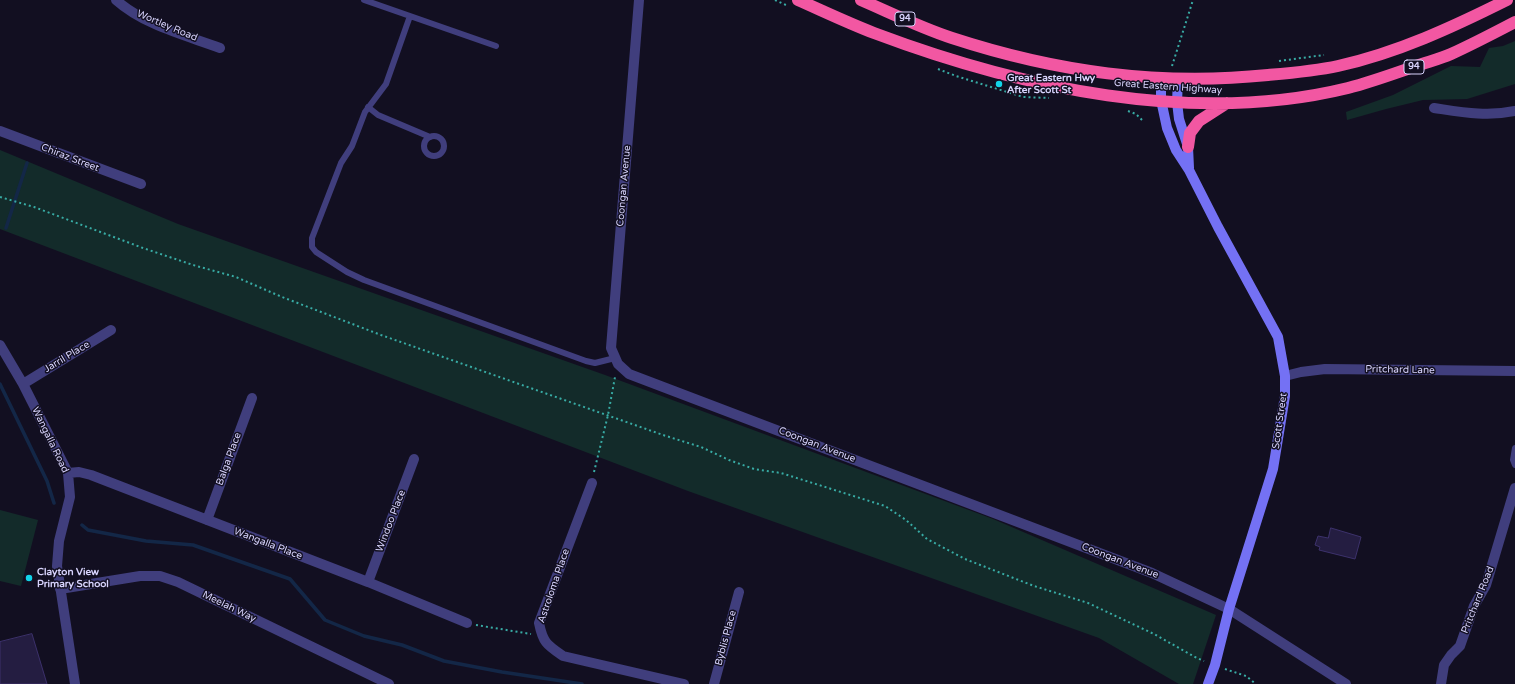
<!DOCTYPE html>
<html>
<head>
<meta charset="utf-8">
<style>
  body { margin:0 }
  canvas { display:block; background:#120f21 }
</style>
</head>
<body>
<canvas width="1515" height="684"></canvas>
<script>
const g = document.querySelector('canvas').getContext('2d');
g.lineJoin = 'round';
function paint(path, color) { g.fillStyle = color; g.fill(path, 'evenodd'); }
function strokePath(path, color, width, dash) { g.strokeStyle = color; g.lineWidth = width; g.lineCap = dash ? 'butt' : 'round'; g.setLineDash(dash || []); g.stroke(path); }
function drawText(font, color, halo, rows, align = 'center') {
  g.font = font + ' "Varela Round",sans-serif'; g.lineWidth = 3; g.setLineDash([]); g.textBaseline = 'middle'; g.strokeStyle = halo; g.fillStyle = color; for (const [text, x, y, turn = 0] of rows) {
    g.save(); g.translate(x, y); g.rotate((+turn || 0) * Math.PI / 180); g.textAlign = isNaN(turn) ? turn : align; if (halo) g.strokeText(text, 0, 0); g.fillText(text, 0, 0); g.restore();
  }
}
const green = new Path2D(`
  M1515 41V84L1467 99 1423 100 1386 109 1347 120 1346 112 1393 95 1451 66 1480 67 1489 48 1503 46Z
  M0 150 178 224 605 375 993 519 1216 615 1193 684H1179L1099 638 688 491 0 229Z
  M0 510 38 520 21 586 0 581Z`);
const stream = new Path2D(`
  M6 228 27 163
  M0 384 47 481 54 503
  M82 525 88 530 146 541 193 545 290 579 325 620 364 636 402 645 444 661 502 672 582 684`);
const building = new Path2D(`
  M1331 528 1361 537 1355 559 1319 550 1320 547 1315 545 1318 536 1328 538Z
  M32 634 47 684H0V642Z`);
const path = new Path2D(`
  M775 0 788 6
  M1279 61 1324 55
  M1172 66 1193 0
  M938 69 956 76 1023 97 1049 98
  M1128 111 1136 114 1144 122
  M0 197 34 207 143 248 193 265 236 277 282 297 381 335 663 435 701 447 729 460 754 469 781 473 885 506 906 520 927 539 965 559 1034 586 1088 603 1154 634 1195 657 1204 661
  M594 472 608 415 615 377
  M476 625 531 634
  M1225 669 1246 676 1256 684`);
const lane = new Path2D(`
  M364 0 496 46
  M410 16 386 84 365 112 352 146 341 163 312 238V247L316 252 347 272 364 280 586 361 595 363 615 358
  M368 107 378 115 430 137
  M424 146a10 10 0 1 1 20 0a10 10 0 1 1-20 0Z
  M1515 448 1513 460 1515 465`);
const street = new Path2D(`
  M116 0C144 25 185 35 220 48
  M639 0 611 348 618 364 629 374 1152 573 1229 609 1346 684
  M1434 108C1461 112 1487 117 1515 111
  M0 131 141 184
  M0 345 23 384 68 473 70 497 59 541 57 566 75 684
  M1285 376 1301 372 1325 369 1515 371
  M23 384 111 330
  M68 473 79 472 91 475 368 582 467 623
  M592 483 539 623C543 643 547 645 563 656L684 684
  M207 520 252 398
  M368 582 414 459
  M60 589 140 576H160L178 582 389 684
  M714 684 739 592
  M1441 684 1444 665 1451 655 1460 646 1474 606 1486 585 1515 488`);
const secondary = new Path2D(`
  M1161 78V100L1167 128 1176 150 1189 170 1218 227 1278 337 1285 376V396L1273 469 1229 609 1215 665 1208 684
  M1178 80 1177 102 1179 119 1188 147 1189 168`);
const highway = new Path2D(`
  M798 0C823 11 848 23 874 33 1020 88 1193 126 1348 88 1371 82 1393 74 1416 66 1427 62 1440 59 1451 54 1473 44 1494 33 1515 22
  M861 0C891 13 921 28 952 38 1056 72 1158 86 1268 75 1291 73 1315 71 1338 66 1397 53 1453 27 1507 0
  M1188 147 1190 133 1199 121 1227 103`);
const markers = [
  [999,84,4,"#12d4e9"],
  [29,578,4,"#12d4e9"]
];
const shields = [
  [905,19,20],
  [1414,67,20]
];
const shieldNames = [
  ["94",905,19],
  ["94",1414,67]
];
const streetNames = [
  ["Wortley Road",167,26,23],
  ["Great Eastern Highway",1168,87,4],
  ["Chiraz Street",70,158,21],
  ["Coongan Avenue",624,186,-85],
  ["Jarril Place",67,357,-31],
  ["Pritchard Lane",1400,370,1],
  ["Scott Street",1280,421,-82],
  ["Wangalla Road",50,440,64],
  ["Coongan Avenue",817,445,21],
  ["Balga Place",229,459,-70],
  ["Windoo Place",391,521,-69],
  ["Wangalla Place",268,544,21],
  ["Coongan Avenue",1120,561,21],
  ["Astroloma Place",554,586,-71],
  ["Pritchard Road",1478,600,-68],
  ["Meelah Way",229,607,26],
  ["Byblis Place",726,638,-75]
];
const poiNames = [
  ["Great Eastern Hwy",1007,78],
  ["After Scott St",1007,90],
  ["Clayton View",37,572],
  ["Primary School",37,584]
];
paint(green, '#132b2a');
strokePath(stream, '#132747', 3.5);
paint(building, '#241d41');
strokePath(building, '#3c316b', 1);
strokePath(path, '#38aba4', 2, [2, 3]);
strokePath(lane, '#403e7d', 6);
strokePath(street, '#403e7d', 10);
strokePath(secondary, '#7471f4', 10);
strokePath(highway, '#f257a2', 12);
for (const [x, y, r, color] of markers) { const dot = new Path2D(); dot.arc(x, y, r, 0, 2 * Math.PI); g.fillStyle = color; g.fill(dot); strokePath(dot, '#120f21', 1.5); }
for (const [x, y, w] of shields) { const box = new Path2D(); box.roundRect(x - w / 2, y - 7, w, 14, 3); g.fillStyle = '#120f21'; g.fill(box); strokePath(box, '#d7d3fc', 1); }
drawText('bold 9px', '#d7d3fc', null, shieldNames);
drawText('10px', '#d7d3fc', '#120f21', streetNames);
drawText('bold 10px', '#d7d3fc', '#120f21', poiNames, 'left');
</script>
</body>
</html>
